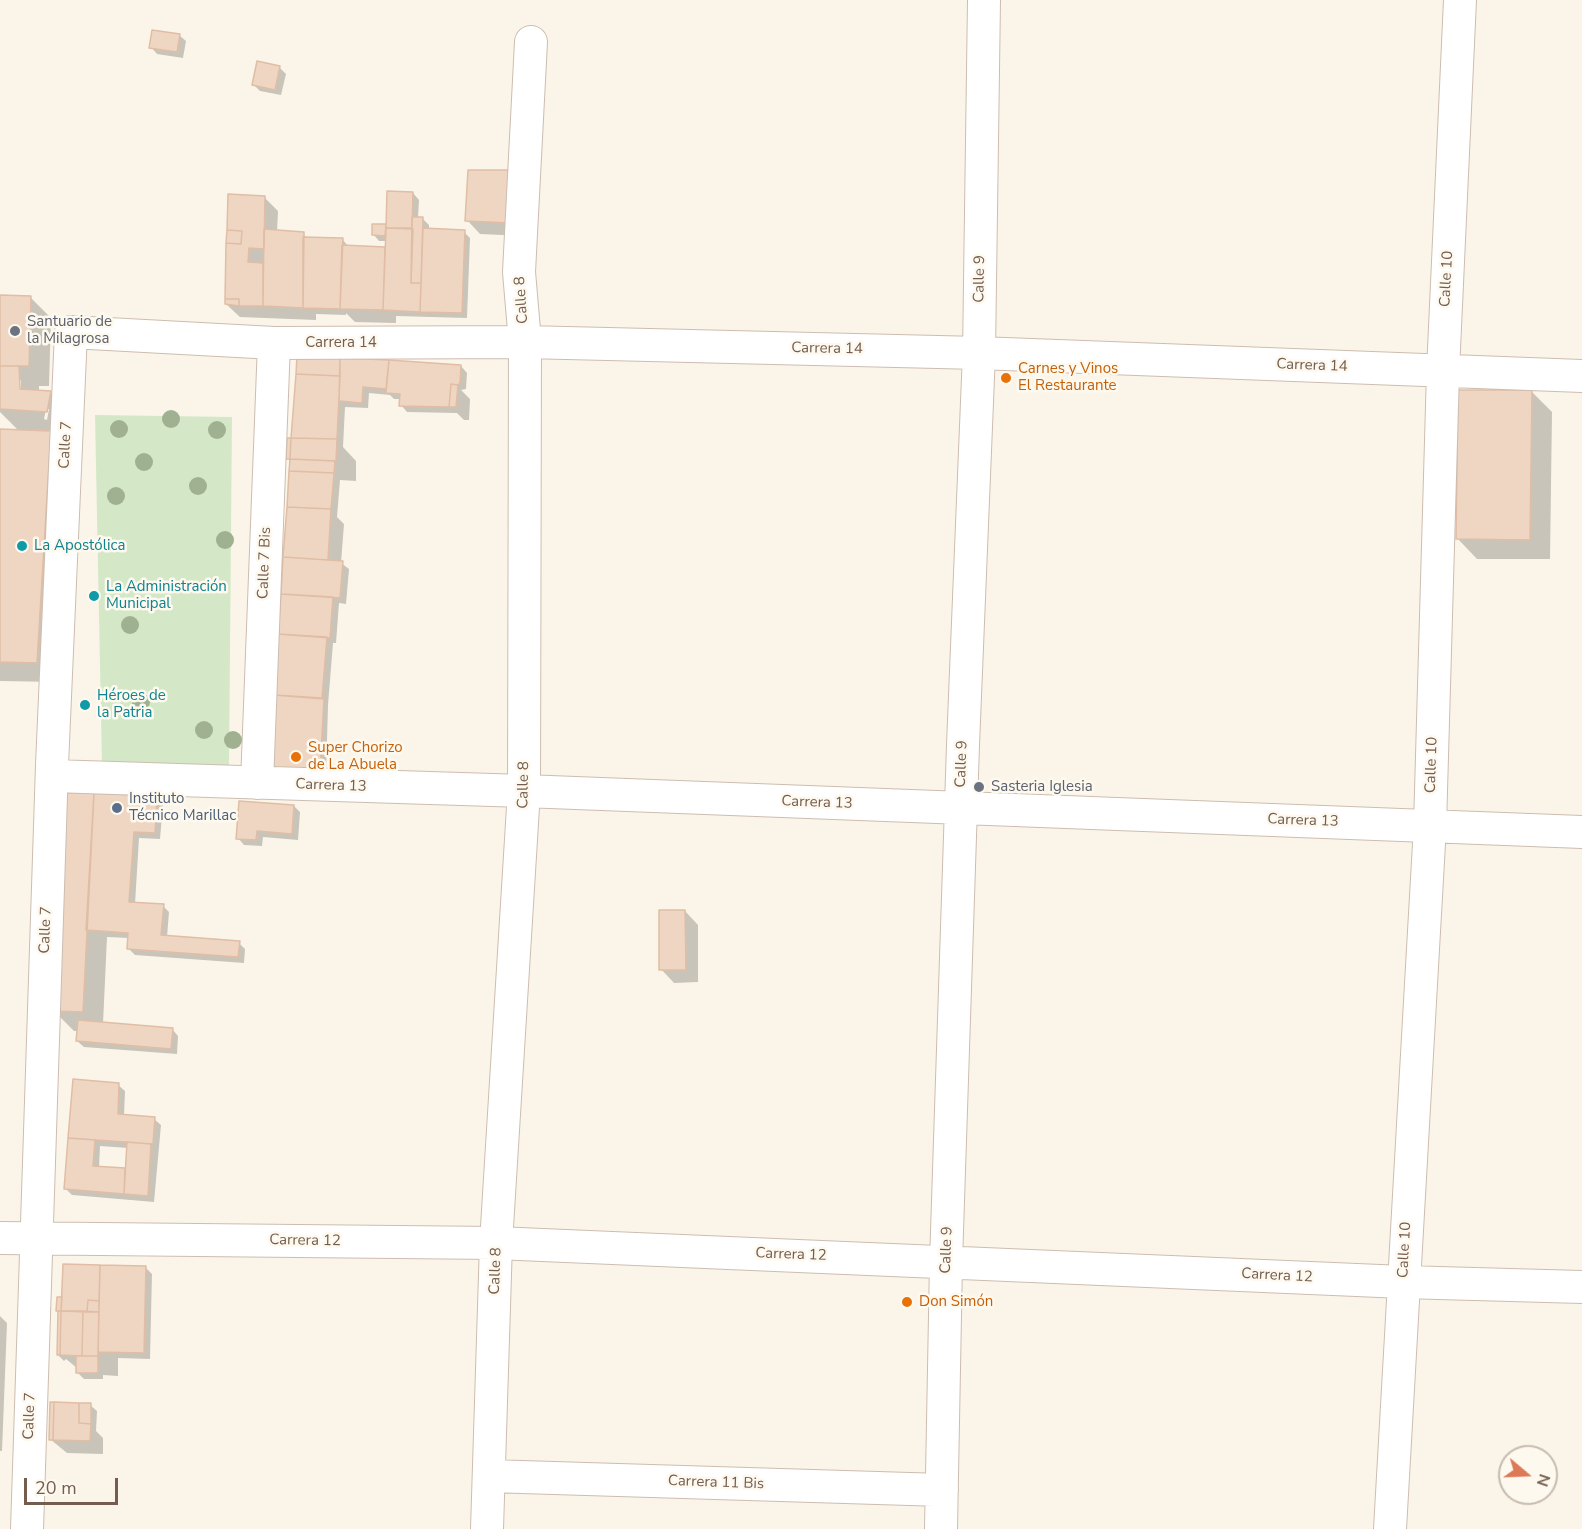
<!DOCTYPE html>
<html>
<head>
<meta charset="utf-8">
<style>
  body { margin:0 }
  #map { position:relative; width:1582px; height:1529px; overflow:hidden; background:#fbf5e9; font-family:"Nunito Sans",sans-serif }
  canvas { display:block }
  .north { position:absolute; left:1498px; top:1445px; width:60px; height:60px; box-sizing:border-box; background:#fef9ef; border:2px solid #c7bbaf; border-radius:50%; rotate:109deg; font-size:16px; font-weight:700; line-height:24px; text-align:center; color:#745d4e }
  .north::after { content:''; display:block; margin:auto; width:21px; height:27px; background:#dc7a57; clip-path:polygon(50% 0,100% 100%,50% 72%,0 100%) }
  .scale { position:absolute; left:24px; top:1478px; width:94px; height:27px; box-sizing:border-box; border:3px solid #745d4e; border-top:0; padding-left:8px; font-size:18px; line-height:21px; white-space:nowrap; color:#745d4e; -webkit-text-stroke:4px #fef9ef; paint-order:stroke }
</style>
</head>
<body>
<div id="map">
<canvas width="1582" height="1529"></canvas>
<div class="north">N</div>
<div class="scale">20 m</div>
</div>
<script>
const g = document.querySelector('canvas').getContext('2d');
g.lineJoin = 'round';
function paint(path, color) { g.fillStyle = color; g.fill(path, 'evenodd'); }
function strokePath(path, color, width, dash) { g.strokeStyle = color; g.lineWidth = width; g.lineCap = dash ? 'butt' : 'round'; g.setLineDash(dash || []); g.stroke(path); }
function drawText(font, color, halo, rows, align = 'center') {
  g.font = font + ' "Nunito Sans",sans-serif'; g.lineWidth = 5; g.setLineDash([]); g.textBaseline = 'middle'; g.strokeStyle = halo; g.fillStyle = color; for (const [text, x, y, turn = 0] of rows) {
    g.save(); g.translate(x, y); g.rotate((+turn || 0) * Math.PI / 180); g.textAlign = isNaN(turn) ? turn : align; if (halo) g.strokeText(text, 0, 0); g.fillText(text, 0, 0); g.restore();
  }
}
const green = new Path2D(`
  M95 415 232 417 229 767 102 766Z`);
const shadow = new Path2D(`
  M179 35 186 41 183 58 157 54 151 47Z
  M279 67 286 74 281 95 260 91 253 84Z
  M525 185 524 236 480 234 467 220Z
  M413 193 419 200 418 218 423 219 429 225V230L464 232 470 238 467 318 396 316V323L355 322 346 313V315L316 314V320L240 317 226 304 264 197 278 211 277 232 303 234 308 239H342L348 246 384 248 386 250 387 241H379L373 234 374 225 387 226Z
  M0 297 31 298 51 318 49 386H39V392L51 393 71 413 67 432 48 430 70 453 57 682 0 681V431H19L0 412ZM20 380H21V396H18ZM46 409H49L47 420 44 419Z
  M298 357 461 366 467 373 466 389 461 390 470 399 469 420H464L457 413 407 412 401 405V399H394L390 395 369 393 368 408 345 407 343 447 356 461V481L340 480 337 517 344 524 341 563 349 569 346 604 339 603 336 643H333L328 705 326 776 277 773 271 766 291 462 287 458 295 439Z
  M1531 391 1552 412 1550 559H1477L1457 538Z
  M64 794 156 797 163 804 160 839 139 838 135 904 163 906 169 912 167 937 239 943 245 949 244 963 135 955 129 949V938L107 937 103 1024 172 1029 178 1036 177 1054 84 1047 77 1041 78 1031H74L53 1010Z
  M294 806 300 812 298 840 263 837 262 846 244 845 238 838Z
  M685 911 698 925V982L674 983 661 969Z
  M74 1081 118 1085 125 1091 124 1116 154 1119 161 1125 154 1202 72 1195 66 1189ZM100 1146 128 1148 127 1170 99 1168Z
  M64 1265 146 1268 152 1274 150 1359 118 1358V1376L103 1375V1379H84L77 1372V1368L66 1359 64 1361 58 1355Z
  M0 1316 7 1323 2 1451H0Z
  M90 1405 97 1411 96 1431 103 1438V1454L67 1453 50 1439Z`);
const building = new Path2D(`
  M152 30 180 34 177 52 149 48Z
  M257 61 280 66 275 90 252 85Z
  M468 170H512L511 223 465 221Z
  M387 191 413 192 412 228H386Z
  M228 194 265 196 264 249 249 248 248 262 263 263V306H239V299H225L226 243 241 244 242 231 227 230Z
  M412 217H423L421 283H411Z
  M372 224H386L385 236 372 235Z
  M386 228 413 229 411 283H421L420 312 383 310Z
  M423 228 465 230 462 313 420 312Z
  M264 229 304 232 303 308 263 306Z
  M227 230 242 231 241 244 226 243Z
  M303 237 343 238 340 309 303 308Z
  M342 245 385 247 383 310 340 309Z
  M0 295 31 296 29 366H0Z
  M225 299H239V306L225 304Z
  M297 355 340 358V376L296 374Z
  M340 358 389 360 386 389 363 387 362 403 339 401Z
  M389 360 461 365 460 383 458 385 451 384 449 407 399 406 400 394 386 393Z
  M0 366H19L20 389 51 391 47 412 0 409Z
  M296 374 340 376 337 439 291 438Z
  M451 384 458 385 456 407H449Z
  M1458 390H1532L1530 540 1456 539Z
  M0 429 51 431 37 663 0 662Z
  M287 438H291L290 459H286Z
  M291 438 337 439 336 461 290 459Z
  M290 459 335 461 334 473 289 471Z
  M289 471 334 473 331 509 287 507Z
  M287 507 331 509 328 560 283 557Z
  M283 557 343 561 340 598 281 594Z
  M281 594 333 597 330 638 278 634Z
  M278 634 327 637 322 698 274 695Z
  M274 695 324 699 320 771 270 767Z
  M63 792 94 793 83 1012 52 1011Z
  M94 793 157 796 155 833 134 832 129 902 164 904 161 935 240 941 238 957 127 949 128 933 86 930Z
  M239 801 294 805 292 834 257 831 256 840 236 839Z
  M659 910H685L686 970H659Z
  M78 1020 173 1028 171 1049 76 1041Z
  M73 1079 119 1083 118 1114 155 1117 153 1144 68 1138Z
  M68 1138 95 1140 93 1166 125 1168 124 1194 64 1189Z
  M127 1142 151 1144 148 1196 124 1194Z
  M63 1264 100 1265 99 1301 88 1300 87 1312 61 1311Z
  M100 1265 146 1266 144 1353 98 1352Z
  M57 1297H62L61 1311H56Z
  M88 1300 99 1301V1312H87Z
  M58 1311H61L60 1355H57Z
  M61 1311H83L82 1356 60 1355Z
  M83 1311 99 1312 98 1356H82Z
  M76 1356H98V1373H76Z
  M50 1402H54L53 1440H49Z
  M54 1402 79 1403V1423L91 1424 90 1441 53 1440Z
  M79 1403H91V1424L79 1423Z`);
const minor = new Path2D(`
  M52 776 524 791 1582 832
  M257 783 274 343
  M0 1238 496 1243 1403 1282 1582 1287
  M489 1476 942 1490
  M27 1529 52 765 71 332 274 343 525 342 979 353 1582 376
  M487 1529 496 1243 524 791 525 342 519 272 531 42
  M941 1529 946 1262 963 745 979 353 984 0
  M1390 1529 1430 826 1443 371 1460 0`);
const trees = [
  [171,419],
  [119,429],
  [217,430],
  [144,462],
  [198,486],
  [116,496],
  [225,540],
  [130,625],
  [141,702],
  [204,730],
  [233,740]
];
const markers = [
  [15,331,6,"#6b7280"],
  [1006,378,6,"#e8710a"],
  [22,546,6,"#0f9aa8"],
  [94,596,6,"#0f9aa8"],
  [85,705,6,"#0f9aa8"],
  [296,757,6,"#e8710a"],
  [979,787,6,"#6b7280"],
  [117,808,6,"#5c6f8a"],
  [907,1302,6,"#e8710a"]
];
const streetNames = [
  ["Calle 9",980,279,-89],
  ["Calle 10",1447,279,-87],
  ["Calle 8",522,300,-94],
  ["Carrera 14",341,343],
  ["Carrera 14",827,349,1],
  ["Carrera 14",1312,366,2],
  ["Calle 7",66,445,-87],
  ["Calle 7 Bis",265,563,-88],
  ["Calle 9",962,764,-88],
  ["Calle 10",1432,765,-88],
  ["Calle 8",524,785,-89],
  ["Carrera 13",331,786,2],
  ["Carrera 13",817,803,2],
  ["Carrera 13",1303,821,2],
  ["Calle 7",46,930,-88],
  ["Carrera 12",305,1241,1],
  ["Calle 9",947,1250,-88],
  ["Calle 10",1405,1250,-87],
  ["Carrera 12",791,1255,2],
  ["Calle 8",496,1271,-88],
  ["Carrera 12",1277,1276,3],
  ["Calle 7",30,1416,-88],
  ["Carrera 11 Bis",716,1483,2]
];
const worshipNames = [
  ["Santuario de",27,322],
  ["la Milagrosa",27,339],
  ["Sasteria Iglesia",991,787]
];
const foodNames = [
  ["Carnes y Vinos",1018,369],
  ["El Restaurante",1018,386],
  ["Super Chorizo",308,748],
  ["de La Abuela",308,765],
  ["Don Simón",919,1302]
];
const cultureNames = [
  ["La Apostólica",34,546],
  ["La Administración",106,587],
  ["Municipal",106,604],
  ["Héroes de",97,696],
  ["la Patria",97,713]
];
const serviceNames = [
  ["Instituto",129,799],
  ["Técnico Marillac",129,816]
];
paint(green, '#d4e8c8');
paint(shadow, '#0003');
paint(building, '#efd6c3');
strokePath(building, '#e0bda4', 1.5);
strokePath(minor, '#cdbdb0', 34);
strokePath(minor, '#fff', 32);
g.fillStyle = '#9fb190';
for (const [x, y] of trees) { g.beginPath(); g.arc(x, y, 9, 0, 2 * Math.PI); g.fill(); }
for (const [x, y, r, color] of markers) { const dot = new Path2D(); dot.arc(x, y, r, 0, 2 * Math.PI); g.fillStyle = color; g.fill(dot); strokePath(dot, '#fef9ef', 2); }
drawText('15px', '#745d4e', '#fef9ef', streetNames);
drawText('15px', '#5b616d', '#fef9ef', worshipNames, 'left');
drawText('15px', '#c56008', '#fef9ef', foodNames, 'left');
drawText('15px', '#0d838f', '#fef9ef', cultureNames, 'left');
drawText('15px', '#4e5e75', '#fef9ef', serviceNames, 'left');
</script>
</body>
</html>
